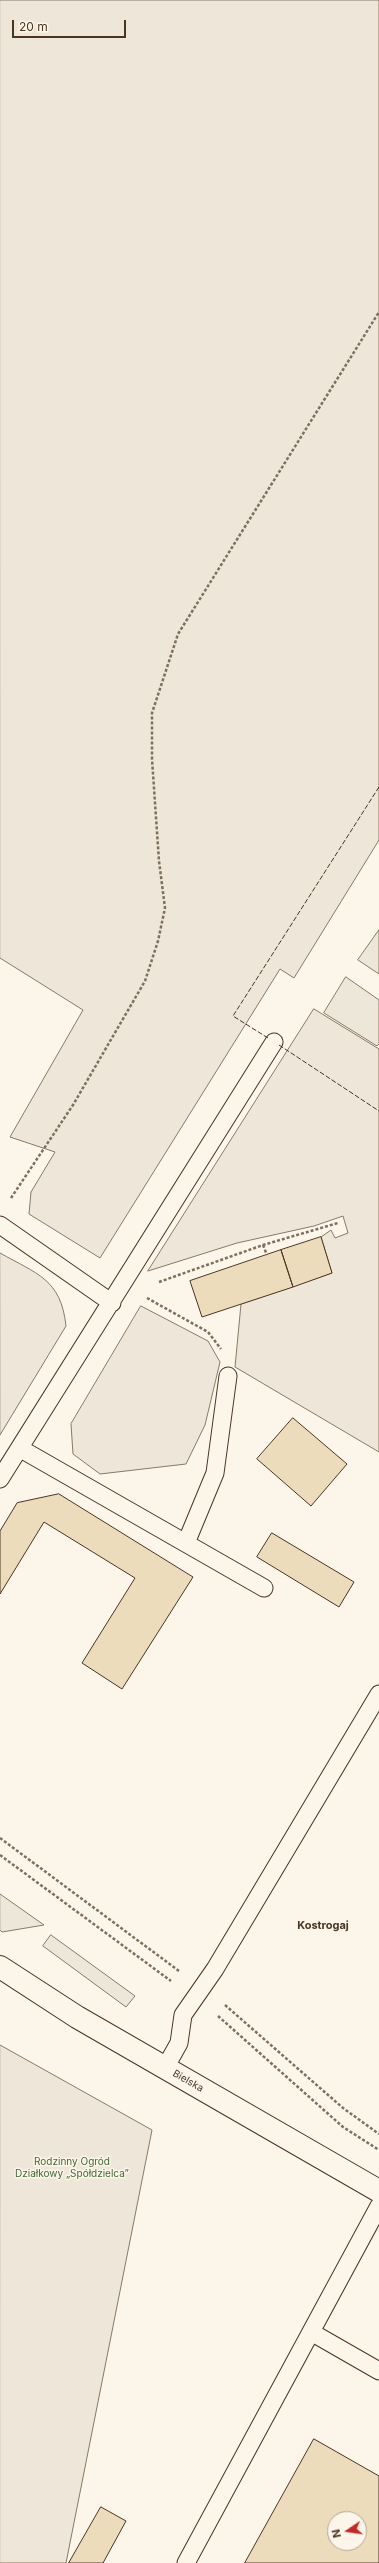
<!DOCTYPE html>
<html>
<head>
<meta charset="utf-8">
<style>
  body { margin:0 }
  #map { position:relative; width:379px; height:2563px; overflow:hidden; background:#fbf6e9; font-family:Inter,sans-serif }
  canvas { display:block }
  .north { position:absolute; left:327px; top:2511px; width:40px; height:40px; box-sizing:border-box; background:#fbf6e9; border:1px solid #b4a999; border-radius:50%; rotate:257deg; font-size:11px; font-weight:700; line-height:16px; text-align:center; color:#4a3520 }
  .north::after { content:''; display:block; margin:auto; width:14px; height:18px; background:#c62828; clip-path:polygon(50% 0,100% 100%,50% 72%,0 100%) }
  .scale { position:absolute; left:12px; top:20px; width:114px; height:18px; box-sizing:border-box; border:2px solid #4a3520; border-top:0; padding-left:5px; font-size:12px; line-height:14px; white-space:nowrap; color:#4a3520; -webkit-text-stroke:3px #fbf6e9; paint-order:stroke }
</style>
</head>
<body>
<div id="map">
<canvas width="379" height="2563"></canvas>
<div class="north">N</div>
<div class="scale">20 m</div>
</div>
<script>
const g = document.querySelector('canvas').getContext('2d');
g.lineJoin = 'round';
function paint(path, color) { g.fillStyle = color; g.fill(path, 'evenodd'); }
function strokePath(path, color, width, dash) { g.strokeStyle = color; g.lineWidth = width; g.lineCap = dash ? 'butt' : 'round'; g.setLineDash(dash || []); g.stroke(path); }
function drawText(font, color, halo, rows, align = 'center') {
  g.font = font + ' Inter,sans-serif'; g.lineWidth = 3; g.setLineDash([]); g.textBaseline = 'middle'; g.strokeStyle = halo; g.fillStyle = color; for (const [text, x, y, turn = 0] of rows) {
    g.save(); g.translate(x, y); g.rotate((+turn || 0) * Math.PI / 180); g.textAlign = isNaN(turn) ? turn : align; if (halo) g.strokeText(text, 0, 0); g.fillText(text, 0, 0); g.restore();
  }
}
const green = new Path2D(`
  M0 0H379V840L294 978 280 969 100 1258 29 1214 31 1192 55 1152 10 1137 83 1010 0 958Z
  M314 1009 379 1049V1452L235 1367 241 1304 332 1273 321 1237 331 1230 335 1238 348 1233 343 1216 314 1226 237 1243 148 1271Z
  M0 1253C37 1274 61 1279 66 1326L0 1435Z
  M141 1306 208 1341 220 1362 205 1425 186 1464 100 1474 73 1454 71 1424Z
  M0 2045 152 2130 66 2563H0Z`);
const parking = new Path2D(`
  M379 930V974L358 960Z
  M346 977 379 1000V1044L377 1046 324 1013Z
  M0 1894 44 1925 2 1932 0 1930Z
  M51 1935 135 1996 126 2007 43 1946Z`);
const building = new Path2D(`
  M321 1237 332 1273 293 1287 281 1250Z
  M281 1250 293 1287 202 1317 190 1281Z
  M293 1418 347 1464 311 1506 257 1459Z
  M59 1494 193 1577 122 1689 82 1663 135 1578 44 1522 0 1594V1531L17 1503Z
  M272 1533 354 1582 339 1607 257 1557Z
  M314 2439 379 2476V2563H245ZM335 2519H359V2543H335Z
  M101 2507 126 2521 103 2563H69Z`);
const path = new Path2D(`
  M11 1198 73 1105 145 981 158 941 165 908 159 861 152 759V713L178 634 379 312
  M263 1245 267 1255
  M159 1282 263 1245 338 1223
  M147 1298 208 1332 221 1349
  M0 1838 179 1971
  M0 1855 171 1981
  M225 2005 343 2108 379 2134
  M218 2016 343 2127 379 2150`);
const service = new Path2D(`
  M0 1225 112 1303
  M21 1449 264 1588
  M0 1479 274 1042
  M186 1543 215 1473 228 1376
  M165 2068 179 2043 183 2015 215 1969 379 1694
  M311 2332 379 2371
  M186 2563 379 2206`);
const secondary = new Path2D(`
  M0 1967 77 2017 379 2191`);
const fence = new Path2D(`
  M268 1038 233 1016 379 787
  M279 1045 379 1111`);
const streetNames = [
  ["Bielska",188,2081,30]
];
const parkNames = [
  ["Rodzinny Ogród",72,2162],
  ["Działkowy „Spółdzielca”",72,2174]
];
const neighbourhoodNames = [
  ["Kostrogaj",323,1926]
];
paint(green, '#ede6d9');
strokePath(green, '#887966', 1);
paint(parking, '#ede7d9');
strokePath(parking, '#887966', 1);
paint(building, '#ecdcbc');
strokePath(building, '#4a3520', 1);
strokePath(service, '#4a3520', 19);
strokePath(secondary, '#4a3520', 24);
strokePath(path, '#7f6f5c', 2.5, [3, 2]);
strokePath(service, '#fbf6e9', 17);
strokePath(secondary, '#fbf6e9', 22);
strokePath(fence, '#4a3520', 1, [5, 2]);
drawText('10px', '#4a3520', '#fbf6e9', streetNames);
drawText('10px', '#436837', '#fbf6e9', parkNames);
drawText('bold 11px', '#4a3520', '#fbf6e9', neighbourhoodNames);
</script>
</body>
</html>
